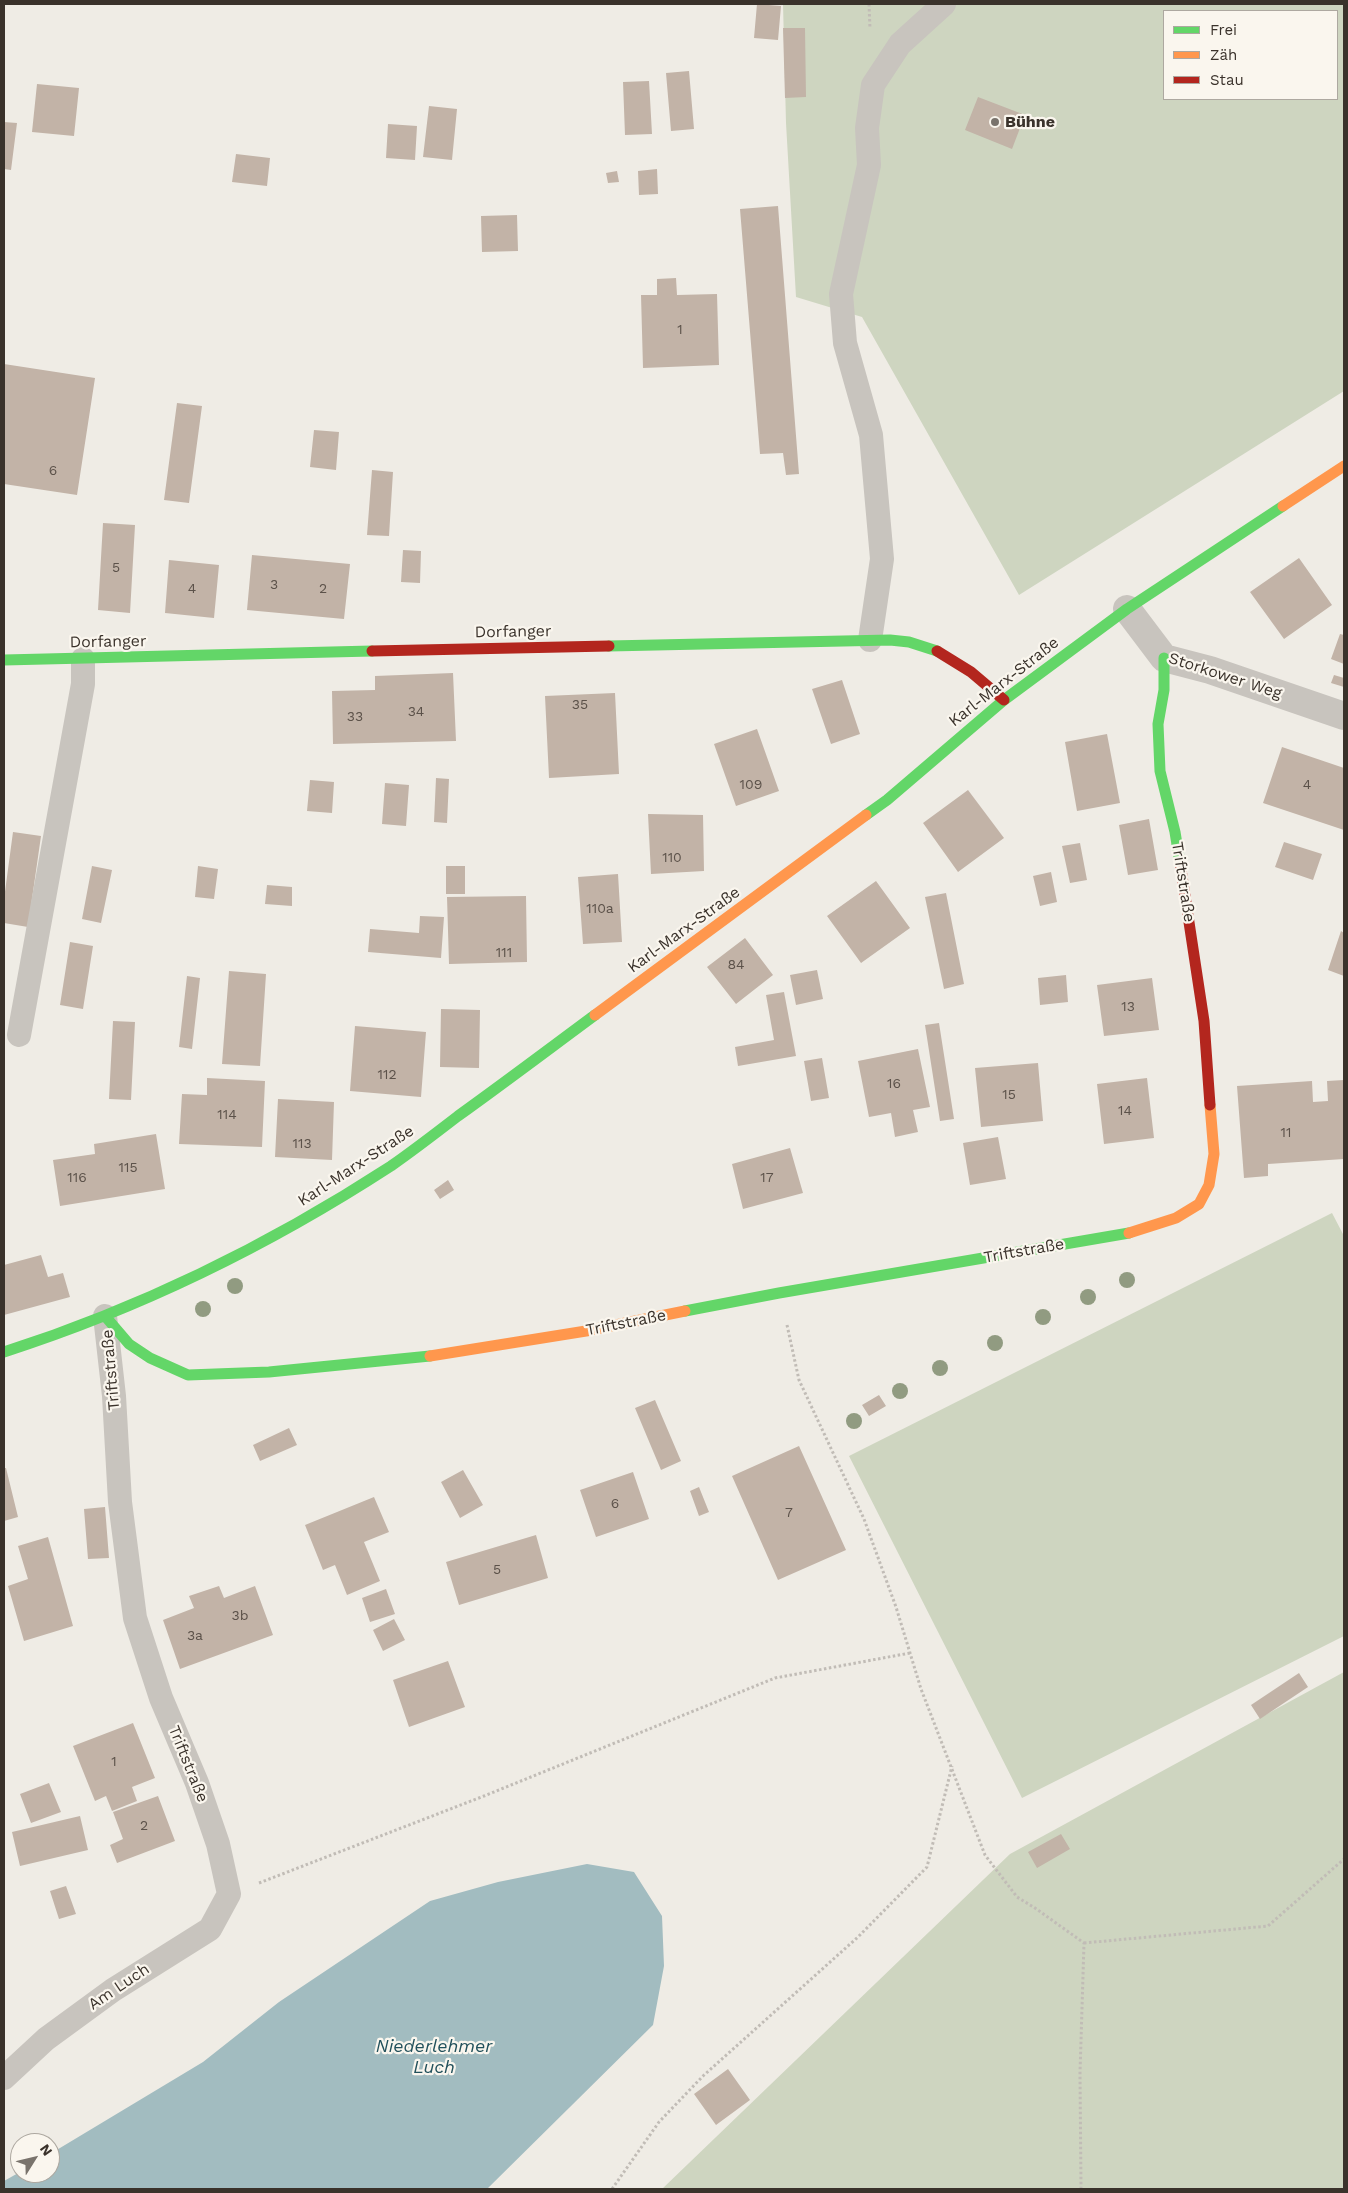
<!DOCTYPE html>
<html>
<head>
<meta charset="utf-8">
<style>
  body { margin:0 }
  #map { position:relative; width:1348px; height:2193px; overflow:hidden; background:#efece5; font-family:"Work Sans",sans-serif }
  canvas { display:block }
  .frame { position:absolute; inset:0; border:5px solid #3a322b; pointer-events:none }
  .legend { position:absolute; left:1163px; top:10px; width:175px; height:90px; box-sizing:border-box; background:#faf6ee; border:1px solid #ada8a0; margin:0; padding:6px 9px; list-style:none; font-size:15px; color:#3a322b }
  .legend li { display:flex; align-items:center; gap:10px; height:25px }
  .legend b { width:25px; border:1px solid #ada8a0 }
  .north { position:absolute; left:10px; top:2133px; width:50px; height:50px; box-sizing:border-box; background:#faf6ee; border:1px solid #ada8a0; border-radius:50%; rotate:54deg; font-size:14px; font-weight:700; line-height:20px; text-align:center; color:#3a322b }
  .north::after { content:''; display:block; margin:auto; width:18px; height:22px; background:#79736c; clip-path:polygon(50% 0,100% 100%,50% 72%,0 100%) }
</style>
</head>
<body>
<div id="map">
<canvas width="1348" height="2193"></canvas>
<div class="frame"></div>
<ul class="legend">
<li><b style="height:6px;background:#63d668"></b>Frei</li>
<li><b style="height:6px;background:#ff974d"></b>Zäh</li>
<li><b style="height:6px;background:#b3261e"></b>Stau</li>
</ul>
<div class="north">N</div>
</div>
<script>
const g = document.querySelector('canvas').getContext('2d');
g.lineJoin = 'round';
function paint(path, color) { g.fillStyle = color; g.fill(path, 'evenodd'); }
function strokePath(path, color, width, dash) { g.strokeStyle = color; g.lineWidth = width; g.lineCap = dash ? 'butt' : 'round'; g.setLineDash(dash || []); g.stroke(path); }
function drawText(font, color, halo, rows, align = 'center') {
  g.font = font + ' "Work Sans",sans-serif'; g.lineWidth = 4.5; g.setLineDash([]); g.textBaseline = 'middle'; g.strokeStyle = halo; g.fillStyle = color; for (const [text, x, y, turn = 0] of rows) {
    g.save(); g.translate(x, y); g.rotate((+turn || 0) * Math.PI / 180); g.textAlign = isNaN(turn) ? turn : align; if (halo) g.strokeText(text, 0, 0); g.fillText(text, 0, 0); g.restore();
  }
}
const green = new Path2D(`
  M783 4H1344V391L1019 595 862 317 796 297 786 123ZM1164 11H1337V99H1164Z
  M1332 1213 1344 1236V1636L1022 1798 849 1456Z
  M1344 1672V2189H662L1010 1854Z`);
const water = new Path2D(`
  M587 1864 634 1872 662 1916 664 1966 653 2025 487 2189H4V2181L20 2172 50 2173V2154L203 2062 279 2002 430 1901 498 1882Z`);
const building = new Path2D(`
  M757 4 781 6 778 40 754 38Z
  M783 28H805L806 97 785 98Z
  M689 71 694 129 671 131 666 73Z
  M649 81 652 134 625 135 623 82Z
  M37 84 79 88 74 136 32 132Z
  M978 97 1025 115 1012 149 965 130Z
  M429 106 457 109 452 160 423 157Z
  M4 122 17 123 11 170 4 169Z
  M388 124 417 126 415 160 386 158Z
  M236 154 270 158 267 186 232 182Z
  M657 169 658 194 639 195 638 171Z
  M617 171 619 182 608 183 606 173Z
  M778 206 799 474 786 475 783 453 760 454 740 209Z
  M517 215 518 251 482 252 481 216Z
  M676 278 677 295 717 294 719 365 643 368 641 295H657V279Z
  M4 364 95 378 77 495 4 484Z
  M177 403 202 406 189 503 164 500Z
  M314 430 339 432 336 470 310 467Z
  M372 470 393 472 389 536 367 535Z
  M103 523 135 525 130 613 98 610Z
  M403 550 421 551 420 583 401 582Z
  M252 555 350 564 344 619 247 610Z
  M1299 558 1332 605 1284 639 1250 592Z
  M169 560 219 565 214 618 165 613Z
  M1340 634 1344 635V664L1331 659Z
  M453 673 456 741 333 744 332 691 375 690V676Z
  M1334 675 1344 678V687L1331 683Z
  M842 680 860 734 831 744 812 689Z
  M615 693 619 774 549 778 545 696Z
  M757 729 779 791 736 806 714 744Z
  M1107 734 1120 803 1077 811 1065 742Z
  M1282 747 1344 768V830L1263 803Z
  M436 778 449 779 447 823 434 822Z
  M310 780 334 782 332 813 307 811Z
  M385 783 409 785 406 826 382 824Z
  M968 790 1004 838 958 872 923 823Z
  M648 814 703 815 704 871 651 874Z
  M1149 819 1158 870 1128 875 1119 825Z
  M13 832 41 836 28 927 4 923V899Z
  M1284 842 1322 854 1313 880 1275 867Z
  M1080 843 1087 880 1070 883 1062 846Z
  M92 866 112 870 101 923 82 919Z
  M198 866 218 869 214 899 195 897Z
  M446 866H465V894H446Z
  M1051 872 1057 902 1040 906 1033 876Z
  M618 874 622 942 583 944 578 877Z
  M876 881 910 928 861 963 827 916Z
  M267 885 292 887V906L265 904Z
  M946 893 964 984 944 989 925 897Z
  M526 896 527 962 449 964 447 897Z
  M420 916 444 917 441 958 368 952 370 929 419 933Z
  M1341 931 1344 933V976L1328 970Z
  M745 938 773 975 736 1004 707 967Z
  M70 942 93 946 83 1009 60 1005Z
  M817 970 823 999 796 1005 790 975Z
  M229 971 266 974 260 1066 222 1064Z
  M1066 975 1068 1002 1040 1005 1038 978Z
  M187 976 200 978 192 1049 179 1047Z
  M1152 978 1159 1030 1104 1036 1097 985Z
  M784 992 796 1056 738 1066 735 1047 774 1040 766 995Z
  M441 1009 480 1010 479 1068 440 1067Z
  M113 1021 135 1022 131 1100 109 1099Z
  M939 1023 954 1119 940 1121 925 1025Z
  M355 1026 426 1032 421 1097 350 1091Z
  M918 1049 930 1107 913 1110 918 1132 895 1137 891 1113 869 1117 858 1061Z
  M822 1058 829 1098 811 1101 804 1061Z
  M1038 1063 1043 1121 981 1127 975 1068Z
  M207 1078 265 1081 262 1147 179 1144 182 1094 207 1095Z
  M1147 1078 1154 1138 1104 1144 1097 1084Z
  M1344 1080V1159L1268 1164V1176L1244 1178 1237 1086 1312 1081 1313 1102 1328 1101 1327 1081Z
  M278 1099 334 1102 332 1160 275 1157Z
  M156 1134 165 1189 60 1206 53 1160 95 1154 94 1144Z
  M998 1137 1006 1179 970 1185 963 1143Z
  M790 1148 803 1193 743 1209 732 1164Z
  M448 1180 454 1190 440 1199 434 1190Z
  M41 1255 48 1277 63 1273 70 1297 4 1315V1265Z
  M879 1395 886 1406 869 1416 862 1405Z
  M655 1400 681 1461 661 1470 635 1408Z
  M289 1428 297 1445 260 1461 253 1445Z
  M799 1446 846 1550 778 1580 732 1476Z
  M4 1468H6L18 1517 4 1521Z
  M463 1470 483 1505 460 1518 441 1482Z
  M633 1472 649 1519 596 1537 580 1490Z
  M699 1487 709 1512 699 1516 690 1491Z
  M374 1497 389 1532 364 1542 380 1581 347 1595 335 1565 323 1570 305 1525Z
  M105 1507 109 1558 88 1559 84 1509Z
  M536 1535 548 1578 459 1605 446 1562Z
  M48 1537 73 1626 24 1641 8 1586 28 1579 18 1546Z
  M219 1586 224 1598 255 1586 273 1635 180 1669 163 1620 194 1608 189 1596Z
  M386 1589 395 1614 370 1622 362 1598Z
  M394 1619 405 1640 383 1651 373 1630Z
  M448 1661 465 1707 409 1727 393 1680Z
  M1299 1673 1308 1687 1260 1719 1251 1705Z
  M133 1723 155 1778 132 1787 137 1801 112 1811 106 1796 95 1801 73 1746Z
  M49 1783 61 1812 31 1823 20 1794Z
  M158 1796 175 1841 117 1863 110 1845 123 1839 113 1812Z
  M80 1816 88 1850 20 1866 12 1832Z
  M1061 1834 1070 1849 1037 1868 1028 1852Z
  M66 1886 76 1914 59 1919 50 1891Z
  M728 2069 750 2100 716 2125 694 2094Z`);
const path = new Path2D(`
  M869 4 870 29
  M787 1325 799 1380 864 1519 896 1607 921 1689 985 1855 1017 1897 1035 1908 1084 1943 1080 2073 1081 2189
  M259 1883 484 1796 775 1678 910 1653
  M1084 1943 1268 1926 1344 1859
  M612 2189 659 2122 703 2076 858 1937 927 1867 952 1766`);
const lane = new Path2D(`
  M870 640 882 559 871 435 845 343 841 294 869 165 867 128 873 85 900 44 944 4
  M19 1035 83 684V659
  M4 2078 46 2039 113 1990 210 1929 229 1894 218 1844 197 1783 161 1698 135 1618 120 1502 114 1396 105 1316`);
const street = new Path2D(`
  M1127 609 1164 658 1210 670 1344 716`);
const fast = new Path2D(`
  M609 646 890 640 909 642 937 651
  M1164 658V690L1158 724 1160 771 1175 832 1180 863
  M4 660 372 651
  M866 815 887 800 1004 700 1127 609 1283 506
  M685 1311 779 1293 1129 1233
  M105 1316 129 1344 150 1358 188 1375 269 1372 430 1356
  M4 1352C141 1308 271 1244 391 1166 414 1150 436 1133 458 1116 504 1083 549 1049 595 1015`);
const slow = new Path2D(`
  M1283 506 1344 466
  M595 1015 866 815
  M1129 1233 1176 1218 1199 1204 1209 1185 1214 1154 1210 1105
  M430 1356 586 1331 685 1311`);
const jam = new Path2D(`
  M372 651 609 646
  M937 651 971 672 1004 700
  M1180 863 1204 1021 1210 1105`);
const trees = [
  [1127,1280],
  [235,1286],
  [1088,1297],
  [203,1309],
  [1043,1317],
  [995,1343],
  [940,1368],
  [900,1391],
  [854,1421]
];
const markers = [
  [995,122,5,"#79736c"]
];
const numberNames = [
  ["1",680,330],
  ["6",53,471],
  ["5",116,568],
  ["3",274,585],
  ["4",192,589],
  ["2",323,589],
  ["35",580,705],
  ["34",416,712],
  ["33",355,717],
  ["109",751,785],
  ["4",1307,785],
  ["110",672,858],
  ["110a",600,909],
  ["111",504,953],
  ["84",736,965],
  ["13",1128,1007],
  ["112",387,1075],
  ["16",894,1084],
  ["15",1009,1095],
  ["14",1125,1111],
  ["114",227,1115],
  ["11",1286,1133],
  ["113",302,1144],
  ["115",128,1168],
  ["116",77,1178],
  ["17",767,1178],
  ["6",615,1504],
  ["7",789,1513],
  ["5",497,1570],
  ["3b",240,1616],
  ["3a",195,1636],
  ["1",114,1762],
  ["2",144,1826]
];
const poiNames = [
  ["Bühne",1005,122]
];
const streetNames = [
  ["Dorfanger",513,632,-1],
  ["Dorfanger",108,642,-1],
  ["Storkower Weg",1225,676,18],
  ["Karl-Marx-Straße",1004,682,-38],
  ["Triftstraße",1183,882,81],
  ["Karl-Marx-Straße",684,930,-36],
  ["Karl-Marx-Straße",356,1166,-33],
  ["Triftstraße",1024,1251,-10],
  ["Triftstraße",626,1323,-11],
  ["Triftstraße",111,1370,-95],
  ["Triftstraße",188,1764,68],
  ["Am Luch",119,1987,-34]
];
const waterNames = [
  ["Niederlehmer",434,2047],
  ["Luch",434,2068]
];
paint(green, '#ced5c0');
paint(water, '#a2bcc0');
paint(building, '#c2b3a7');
strokePath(path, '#c1bcb6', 3, [2.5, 2.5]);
strokePath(lane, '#c8c4be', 24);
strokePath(street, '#c8c4be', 28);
strokePath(fast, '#63d668', 11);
strokePath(slow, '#ff974d', 11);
strokePath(jam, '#b3261e', 11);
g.fillStyle = '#919b81';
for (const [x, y] of trees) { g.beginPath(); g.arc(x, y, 8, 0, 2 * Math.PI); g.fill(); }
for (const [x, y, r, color] of markers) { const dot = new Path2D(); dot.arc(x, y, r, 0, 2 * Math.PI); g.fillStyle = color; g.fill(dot); strokePath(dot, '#faf6ee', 2); }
drawText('14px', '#5c524a', null, numberNames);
drawText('bold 16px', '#3a322b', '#faf6ee', poiNames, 'left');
drawText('16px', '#3a322b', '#faf6ee', streetNames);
drawText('italic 18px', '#21505b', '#faf6ee', waterNames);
</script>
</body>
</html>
